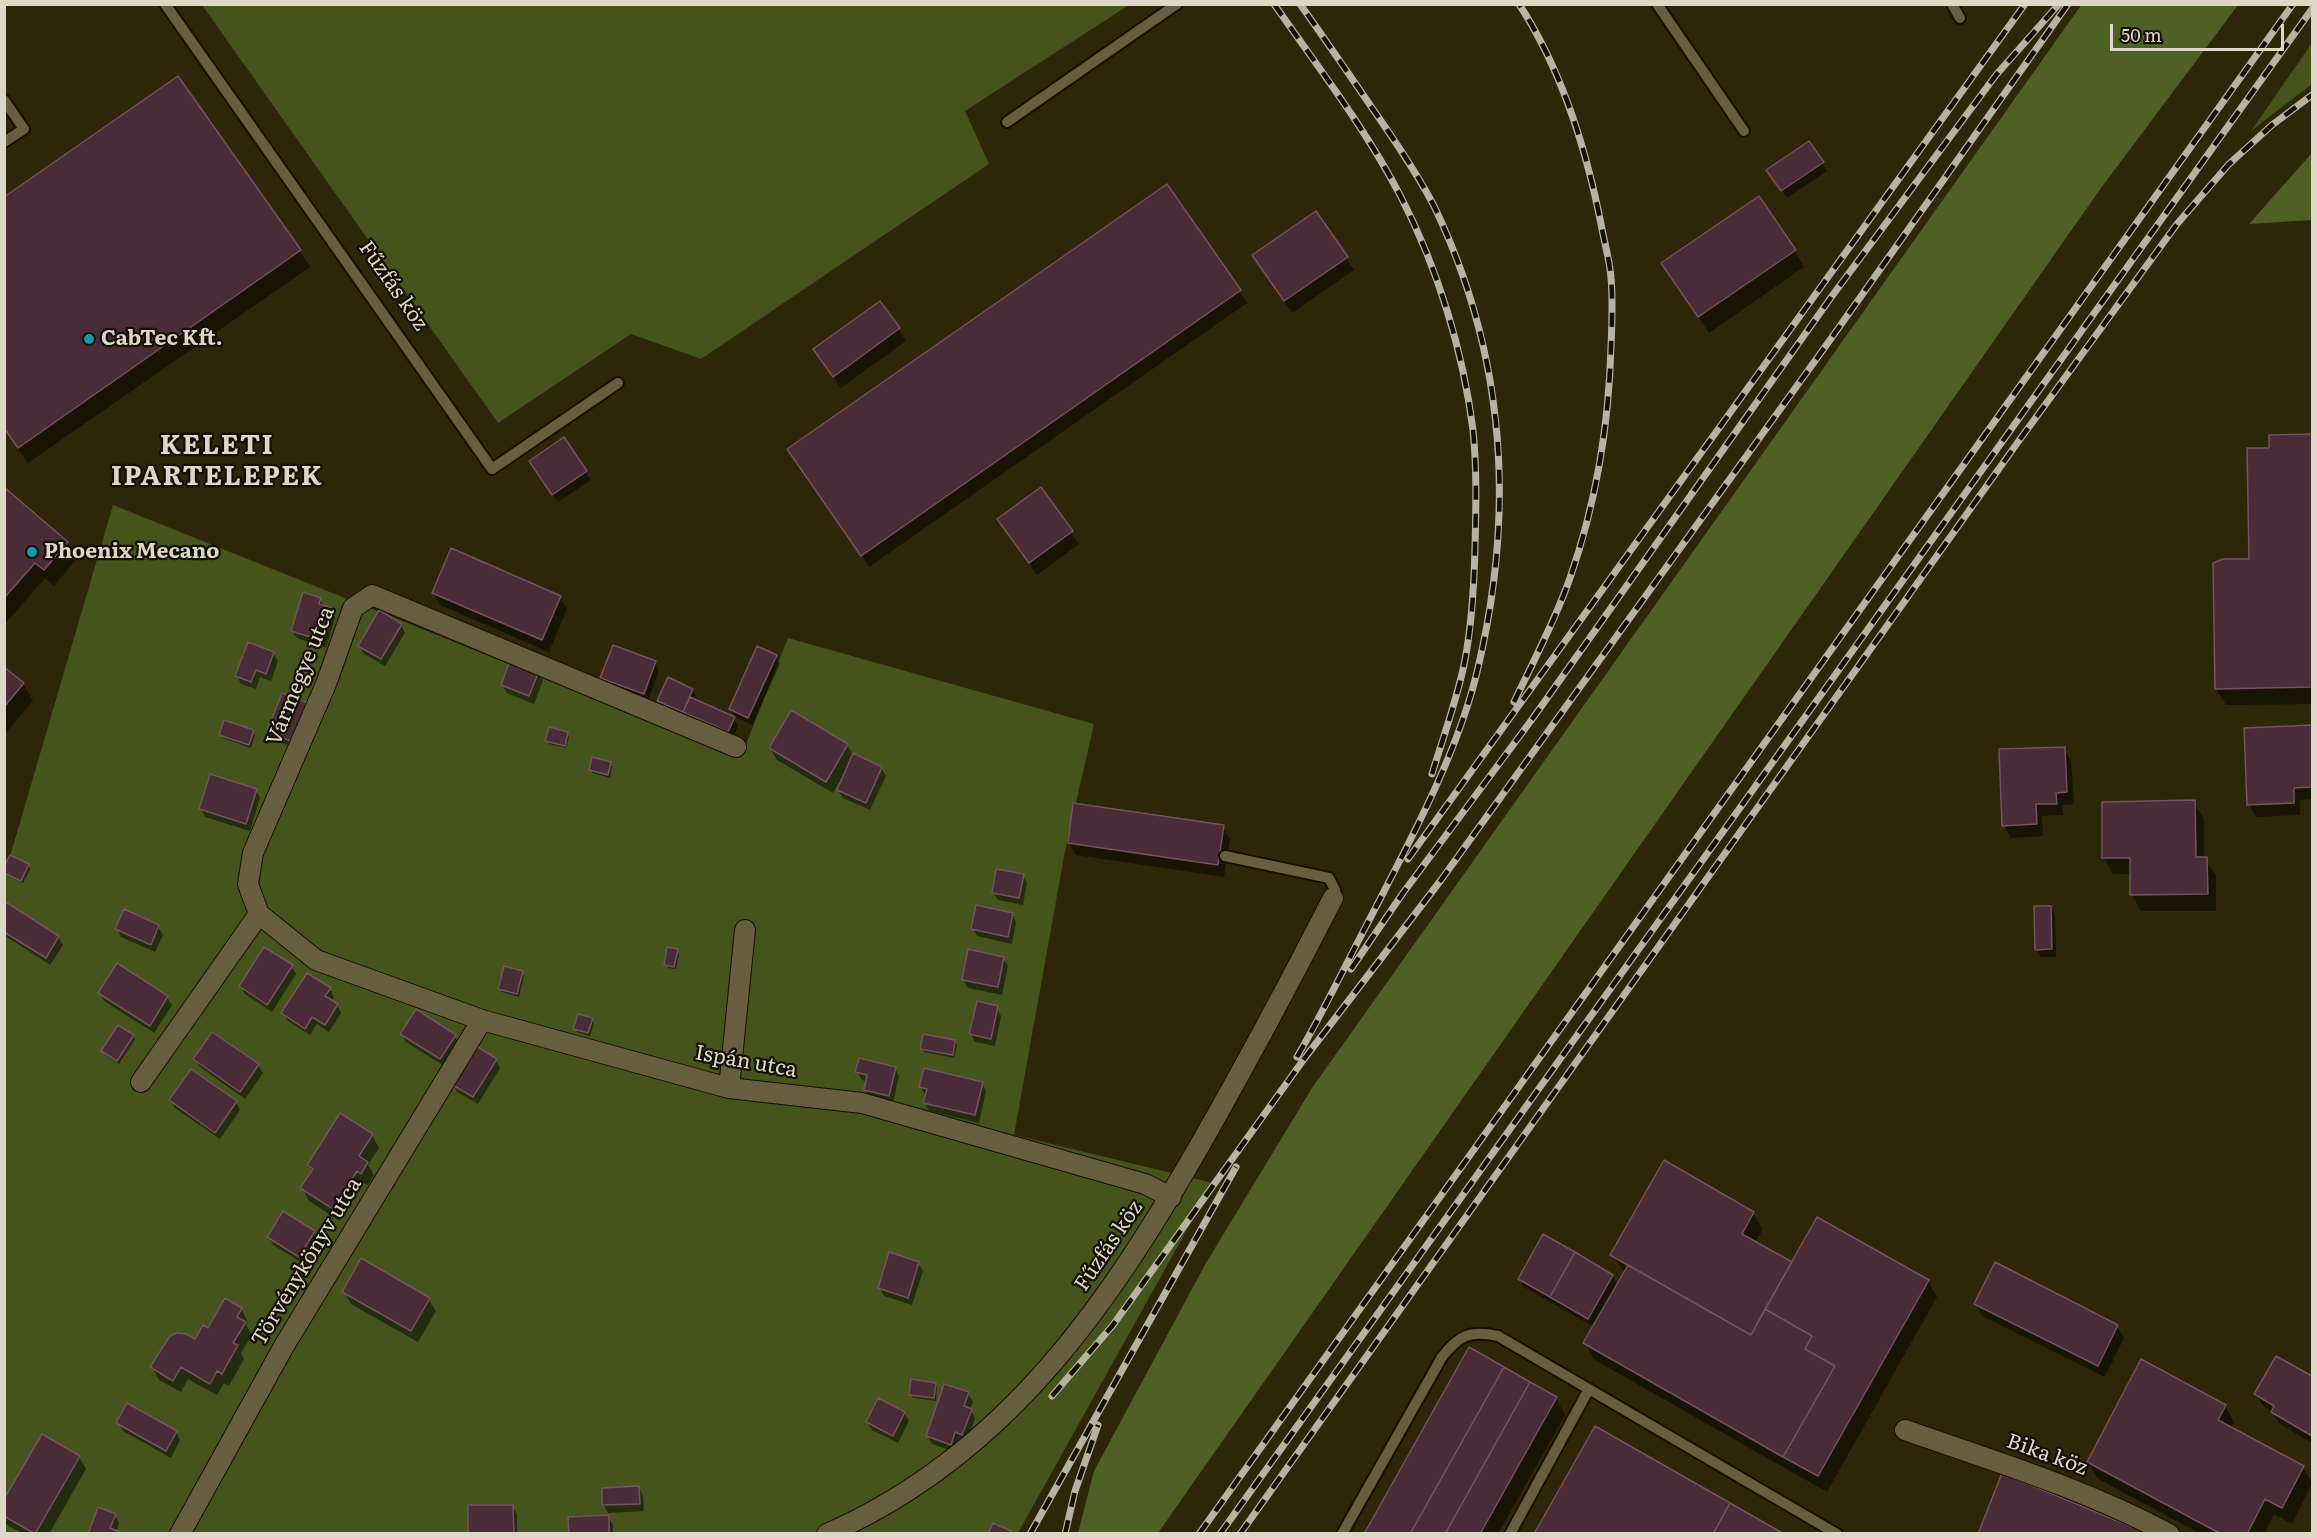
<!DOCTYPE html>
<html>
<head>
<meta charset="utf-8">
<style>
  body { margin:0 }
  #map { position:relative; width:2317px; height:1538px; overflow:hidden; background:#2e2608; font-family:Literata,serif }
  canvas { display:block }
  .frame { position:absolute; inset:0; border:6px solid #dcd7c7; pointer-events:none }
  .scale { position:absolute; left:2110px; top:24px; width:174px; height:27px; box-sizing:border-box; border:3px solid #dcd7c7; border-top:0; padding-left:8px; font-size:18px; line-height:21px; white-space:nowrap; color:#dcd7c7; -webkit-text-stroke:4px #130f04; paint-order:stroke }
</style>
</head>
<body>
<div id="map">
<canvas width="2317" height="1538"></canvas>
<div class="frame"></div>
<div class="scale">50 m</div>
</div>
<script>
const g = document.querySelector('canvas').getContext('2d');
g.lineJoin = 'round';
function paint(path, color) { g.fillStyle = color; g.fill(path, 'evenodd'); }
function strokePath(path, color, width, dash) { g.strokeStyle = color; g.lineWidth = width; g.lineCap = dash ? 'butt' : 'round'; g.setLineDash(dash || []); g.stroke(path); }
function drawText(font, color, halo, rows, align = 'center') {
  g.font = font + ' Literata,serif'; g.lineWidth = 4.5; g.setLineDash([]); g.textBaseline = 'middle'; g.strokeStyle = halo; g.fillStyle = color; for (const [text, x, y, turn = 0] of rows) {
    g.save(); g.translate(x, y); g.rotate((+turn || 0) * Math.PI / 180); g.textAlign = isNaN(turn) ? turn : align; if (halo) g.strokeText(text, 0, 0); g.fillText(text, 0, 0); g.restore();
  }
}
const green = new Path2D(`
  M202 5 1129 4V5L965 111 989 164 701 359 631 334 498 423Z
  M2312 43V84L2251 131Z
  M113 505 741 757 788 638 1094 724 1065 851 1014 1135 1213 1183 1018 1533 5 1534V870H6Z`);
const forest = new Path2D(`
  M2082 4 2238 5 2101 188 1158 1533H1078L1094 1471 1206 1263 1312 1088Z
  M2312 153V220L2249 224 2311 154Z`);
const shadow = new Path2D(`
  M1809 143 1827 171 1787 198 1773 178Z
  M1166 186 1247 303 869 567 789 450Z
  M1316 213 1354 270 1292 313 1261 267Z
  M300 251 310 267 28 463 4 429Z
  M1795 251 1804 267 1709 333 1673 280Z
  M880 303 906 341 841 388 815 350Z
  M2312 435V704L2226 705 2216 689 2251 560 2271 449 2270 436Z
  M563 439 591 480 558 502 535 469Z
  M4 489 67 543 76 560 54 586 45 578 4 625Z
  M1041 489 1079 544 1037 575 998 519Z
  M433 593 560 597 567 609 549 652 440 605Z
  M320 599 325 608 331 610 335 618 326 648 297 638 292 630Z
  M401 625 405 633 385 666 364 654 360 646Z
  M273 653 278 661 271 681 260 677 256 689 241 684 237 676Z
  M775 657 780 664 752 725 735 717 730 709Z
  M655 663 659 671 648 701 607 686 602 678Z
  M4 669 23 684 33 701 4 735Z
  M538 673 543 681 534 704 507 693 502 685Z
  M692 690 697 698 695 701 734 718 738 726 732 739 664 709 659 701Z
  M283 695 297 749 273 739 268 731Z
  M2312 726V799L2300 800V815L2256 817 2249 805 2245 729Z
  M253 731 255 735 251 748 223 738 221 735Z
  M567 733 569 737 566 748 549 744 547 741Z
  M847 745 853 755 881 768 886 776 870 810 843 798 838 790 842 782 840 781 833 793 777 760 770 748Z
  M2064 748 2071 761 2074 804 2062 805 2063 815 2042 816 2043 836 2011 838 2004 825Z
  M610 763 612 767 610 778 593 773 591 770Z
  M256 790 260 798 250 831 205 817 201 809Z
  M2194 802 2204 819V858L2216 875V911H2141L2132 895V874H2113L2104 858Z
  M1223 827 1230 839 1224 877 1076 855 1069 843Z
  M28 865 30 869 23 883 4 874V869Z
  M1023 876 1027 883 1023 905 998 900 993 892Z
  M4 903 58 937 63 945 50 965 4 935Z
  M2051 907 2055 915 2056 957H2041L2037 949Z
  M1012 914 1016 922 1012 944 977 936 973 928Z
  M158 927 163 935 155 952 121 937 117 929Z
  M677 951 679 954 676 969 668 968 666 964Z
  M1003 958 1008 966 1002 995 968 988 963 980Z
  M291 966 296 974 272 1012 245 994 241 986Z
  M522 973 524 976 519 997 502 992 500 989Z
  M330 989 334 997 331 1002 337 1005 341 1013 329 1032 317 1024 310 1035 288 1021 283 1013Z
  M100 993 167 997 172 1005 154 1033 104 1001Z
  M997 1008 1001 1016 995 1046 975 1042 971 1034Z
  M592 1020 594 1023 590 1036 577 1032 575 1028Z
  M213 1034 258 1065 263 1073 245 1099 200 1067 195 1059Z
  M401 1034 454 1036 459 1043 444 1066 406 1042Z
  M133 1036 135 1039 119 1064 105 1055 103 1051Z
  M955 1042 957 1045 954 1058 924 1052 922 1048Z
  M496 1060 500 1068 478 1104 457 1092 453 1084Z
  M895 1068 899 1076 893 1103 870 1098 865 1090 867 1082 862 1080 857 1072Z
  M982 1083 986 1091 979 1123 929 1111 925 1103V1095L921 1087Z
  M171 1100 236 1102 240 1110 220 1139 175 1108Z
  M340 1115 372 1135 379 1148 368 1165 374 1175 368 1185 364 1183 340 1221 309 1201 302 1188 312 1172 309 1165Z
  M1753 1213 1763 1229 1755 1243 1792 1264 1928 1281 1937 1297 1827 1492 1595 1360 1585 1343 1594 1327 1524 1287 1519 1279 1612 1276 1618 1285 1625 1273 1612 1255Z
  M314 1232 318 1240 304 1264 273 1245 269 1237Z
  M918 1263 923 1271 912 1305 884 1296 880 1288Z
  M344 1292 428 1299 436 1311 418 1342 351 1304Z
  M1975 1303 2117 1326 2124 1338 2105 1377 1982 1316Z
  M241 1309 248 1322 246 1325 252 1335 241 1353 244 1359 229 1386 224 1383 217 1395 188 1379 181 1392 159 1380 152 1367 195 1341Z
  M2277 1358 2312 1378V1443L2280 1424 2272 1412 2263 1406 2256 1394Z
  M935 1384 937 1388 936 1401 913 1398 911 1395Z
  M968 1394 973 1402 970 1409 975 1418 967 1442 959 1439 955 1452 932 1444 927 1436Z
  M1556 1398 1565 1415 1498 1534H1366Z
  M2225 1406 2234 1422 2231 1429 2303 1467 2312 1483 2292 1524 2274 1514 2264 1534H2201L2098 1479 2088 1462Z
  M904 1413 909 1421 898 1443 872 1430 867 1422Z
  M118 1423 176 1432 180 1440 171 1458 123 1431Z
  M79 1457 86 1469 49 1534H23L6 1524 4 1502Z
  M639 1488 643 1496 644 1511 608 1513 604 1505Z
  M512 1506 517 1514V1534H469Z
  M115 1515 119 1523 116 1532 89 1534Z
  M608 1517 613 1525V1534H570Z`);
const building = new Path2D(`
  M178 76 301 250 18 448 4 428V197Z
  M1809 141 1824 162 1781 191 1766 170Z
  M1167 184 1241 290 861 556 787 449Z
  M1759 196 1796 250 1698 317 1661 263Z
  M1316 211 1348 257 1284 301 1252 255Z
  M880 301 900 328 833 377 813 349Z
  M2312 434V687L2215 689 2213 563 2223 559H2249L2247 448H2269V435Z
  M564 437 587 471 552 495 529 461Z
  M4 487 68 542 44 570 35 563 4 598Z
  M1041 487 1073 531 1029 563 997 519Z
  M451 548 561 596 542 640 432 593Z
  M303 592 321 598 319 604 332 608 321 640 291 631Z
  M379 610 402 624 381 659 358 646Z
  M248 642 274 652 266 674 256 670 251 682 235 676Z
  M613 645 656 661 644 694 600 678Z
  M757 646 777 655 748 718 729 709Z
  M510 660 539 671 529 696 501 685Z
  M4 667 24 683 4 707Z
  M668 677 693 689 683 712 657 701Z
  M282 693 308 703 293 742 267 731Z
  M690 697 735 717 728 732 683 712Z
  M791 710 848 744 826 782 769 748Z
  M224 720 254 730 249 745 219 735Z
  M2312 725V787L2294 788V803L2247 805 2244 728Z
  M549 727 568 732 565 746 545 741Z
  M2065 747 2067 792 2056 793 2057 804H2036L2037 824 2002 826 1999 749Z
  M853 753 882 767 866 803 837 790Z
  M592 757 611 762 608 775 589 770Z
  M210 774 257 789 246 824 199 809Z
  M2195 800 2196 857H2207L2208 894 2130 895V858H2102V802Z
  M1073 803 1224 825 1218 865 1068 843Z
  M10 855 29 864 21 881 4 873V866Z
  M996 869 1024 874 1019 898 992 893Z
  M4 901 59 936 46 958 4 932Z
  M976 905 1013 913 1008 937 971 929Z
  M2034 906H2051L2052 949 2035 950Z
  M124 909 159 925 151 945 115 929Z
  M264 947 293 965 267 1005 239 986Z
  M667 947 678 949 674 967 664 965Z
  M968 949 1004 957 998 987 962 980Z
  M117 963 168 996 150 1026 98 993Z
  M504 966 523 971 517 994 498 989Z
  M307 973 331 988 325 996 338 1004 325 1025 312 1017 305 1029 281 1013Z
  M977 1001 998 1006 991 1039 969 1034Z
  M416 1009 456 1035 440 1059 400 1034Z
  M578 1014 593 1018 588 1033 573 1029Z
  M118 1025 134 1035 117 1061 101 1051Z
  M212 1032 259 1064 240 1092 193 1059Z
  M923 1034 955 1040 953 1055 920 1049Z
  M475 1045 497 1059 473 1097 451 1084Z
  M859 1058 896 1067 889 1096 864 1090 867 1075 855 1072Z
  M924 1068 983 1082 975 1115 923 1103 927 1089 919 1087Z
  M191 1069 237 1101 215 1133 169 1100Z
  M340 1113 373 1134 359 1156 368 1162 361 1174 357 1171 333 1209 300 1188 313 1169 307 1165Z
  M1664 1160 1754 1212 1742 1234 1792 1262 1751 1335 1610 1255Z
  M283 1211 315 1231 299 1257 267 1237Z
  M1817 1217 1929 1280 1818 1476 1783 1457 1835 1366 1805 1349 1812 1336 1765 1309Z
  M1543 1234 1575 1252 1550 1297 1518 1279Z
  M889 1252 919 1262 908 1298 878 1288Z
  M1575 1252 1613 1275 1588 1319 1550 1297Z
  M361 1258 430 1298 411 1331 342 1292Z
  M1995 1262 2118 1325 2098 1366 1974 1304Z
  M1628 1265 1751 1335 1765 1309 1812 1336 1805 1349 1835 1366 1783 1457 1583 1343Z
  M225 1298 242 1308 237 1317 246 1322 233 1343 238 1345 222 1374 217 1371 210 1384 181 1367 173 1381 150 1367 170 1336 177 1333 186 1334 195 1339 203 1325 208 1328Z
  M1469 1347 1504 1367 1410 1534H1364Z
  M2276 1356 2312 1376V1436L2271 1412 2274 1406 2254 1394Z
  M2141 1359 2226 1405 2218 1420 2304 1466 2282 1508 2265 1499 2247 1534H2221L2087 1462Z
  M1504 1367 1530 1382 1445 1534H1410Z
  M911 1379 936 1383 934 1398 909 1395Z
  M1530 1382 1557 1397 1480 1534H1445Z
  M944 1384 969 1392 964 1406 972 1409 962 1435 955 1432 951 1445 926 1436Z
  M878 1398 905 1412 893 1436 866 1422Z
  M127 1403 177 1431 166 1451 116 1423Z
  M1595 1426 1730 1503 1713 1534H1534Z
  M42 1434 80 1456 35 1534 4 1516V1499Z
  M2002 1473 2149 1534H1978Z
  M639 1486 640 1504 602 1505V1488Z
  M1730 1503 1784 1534H1713Z
  M468 1505H513L514 1534H468Z
  M98 1507 116 1514 110 1528 125 1534H88Z
  M609 1515V1534H569L568 1517Z
  M993 1523 1011 1531 1009 1534H988Z`);
const service = new Path2D(`
  M165 4 492 469 618 383
  M1657 4 1744 131
  M1952 4 1960 18
  M4 100 24 129 4 142
  M1007 122 1177 4
  M1225 856 1329 878 1335 890 1333 898
  M1342 1534 1442 1357C1459 1335 1470 1330 1498 1336L1837 1534
  M1510 1534 1589 1389`);
const minor = new Path2D(`
  M736 747 372 595 353 608 326 684 253 853 248 884 259 914 316 960 482 1020 729 1088 862 1103 1145 1184 1171 1197
  M141 1082 259 914
  M729 1088 745 930
  M1905 1430C1994 1461 2085 1489 2169 1534
  M180 1534 284 1346 482 1020
  M827 1534C1010 1454 1114 1297 1209 1129 1252 1053 1293 976 1333 898`);
const rail = new Path2D(`
  M1274 4C1318 67 1366 129 1401 197 1438 269 1463 351 1473 430 1477 469 1476 509 1475 548 1474 587 1472 626 1464 665 1456 702 1443 738 1432 774
  M1514 702C1533 662 1555 621 1570 578 1596 503 1609 425 1611 346 1612 324 1613 300 1611 278 1610 262 1605 245 1602 229 1587 151 1563 72 1519 4
  M1408 859 2025 4
  M1351 969 1403 893 1533 718 1832 296 1996 75 2059 4
  M1297 1057C1321 1016 1342 972 1364 930 1405 850 1456 759 1477 672 1516 511 1506 356 1434 206 1418 175 1399 147 1379 118 1353 80 1327 42 1300 4
  M1052 1396 1113 1325 1304 1059 1441 880 1830 340 2068 4
  M1030 1534 1236 1167
  M1065 1534 1075 1491 1098 1425
  M1199 1534 2293 4
  M1220 1534 2312 9
  M1240 1534 2018 442 2177 224 2229 164 2272 125 2312 95`);
const markers = [
  [89,339,6,"#0f9aa8"],
  [32,552,6,"#0f9aa8"]
];
const streetNames = [
  ["Fűzfás köz",393,286,55],
  ["Vármegye utca",301,676,-68],
  ["Ispán utca",746,1062,10],
  ["Fűzfás köz",1109,1246,-56],
  ["Törvénykönyv utca",307,1262,-59],
  ["Bika köz",2047,1455,20]
];
const poiNames = [
  ["CabTec Kft.",101,339],
  ["Phoenix Mecano",44,552]
];
const districtNames = [
  ["KELETI",217,446],
  ["IPARTELEPEK",217,477]
];
paint(green, '#44541b');
paint(forest, '#4e6023');
paint(shadow, '#0007');
paint(building, '#492c37');
strokePath(building, '#73535f', 1.5);
strokePath(service, '#160e00', 14);
strokePath(minor, '#160e00', 22);
strokePath(service, '#675d3f', 10);
strokePath(minor, '#675d3f', 20);
strokePath(rail, '#b8b3a0', 7);
strokePath(rail, '#130f04', 4.5, [14]);
for (const [x, y, r, color] of markers) { const dot = new Path2D(); dot.arc(x, y, r, 0, 2 * Math.PI); g.fillStyle = color; g.fill(dot); strokePath(dot, '#130f04', 2); }
drawText('21px', '#dcd7c7', '#130f04', streetNames);
drawText('bold 21px', '#dcd7c7', '#130f04', poiNames, 'left');
g.letterSpacing = '1.5px';
drawText('bold 27px', '#dcd7c7', '#130f04', districtNames);
g.letterSpacing = '0px';
</script>
</body>
</html>
